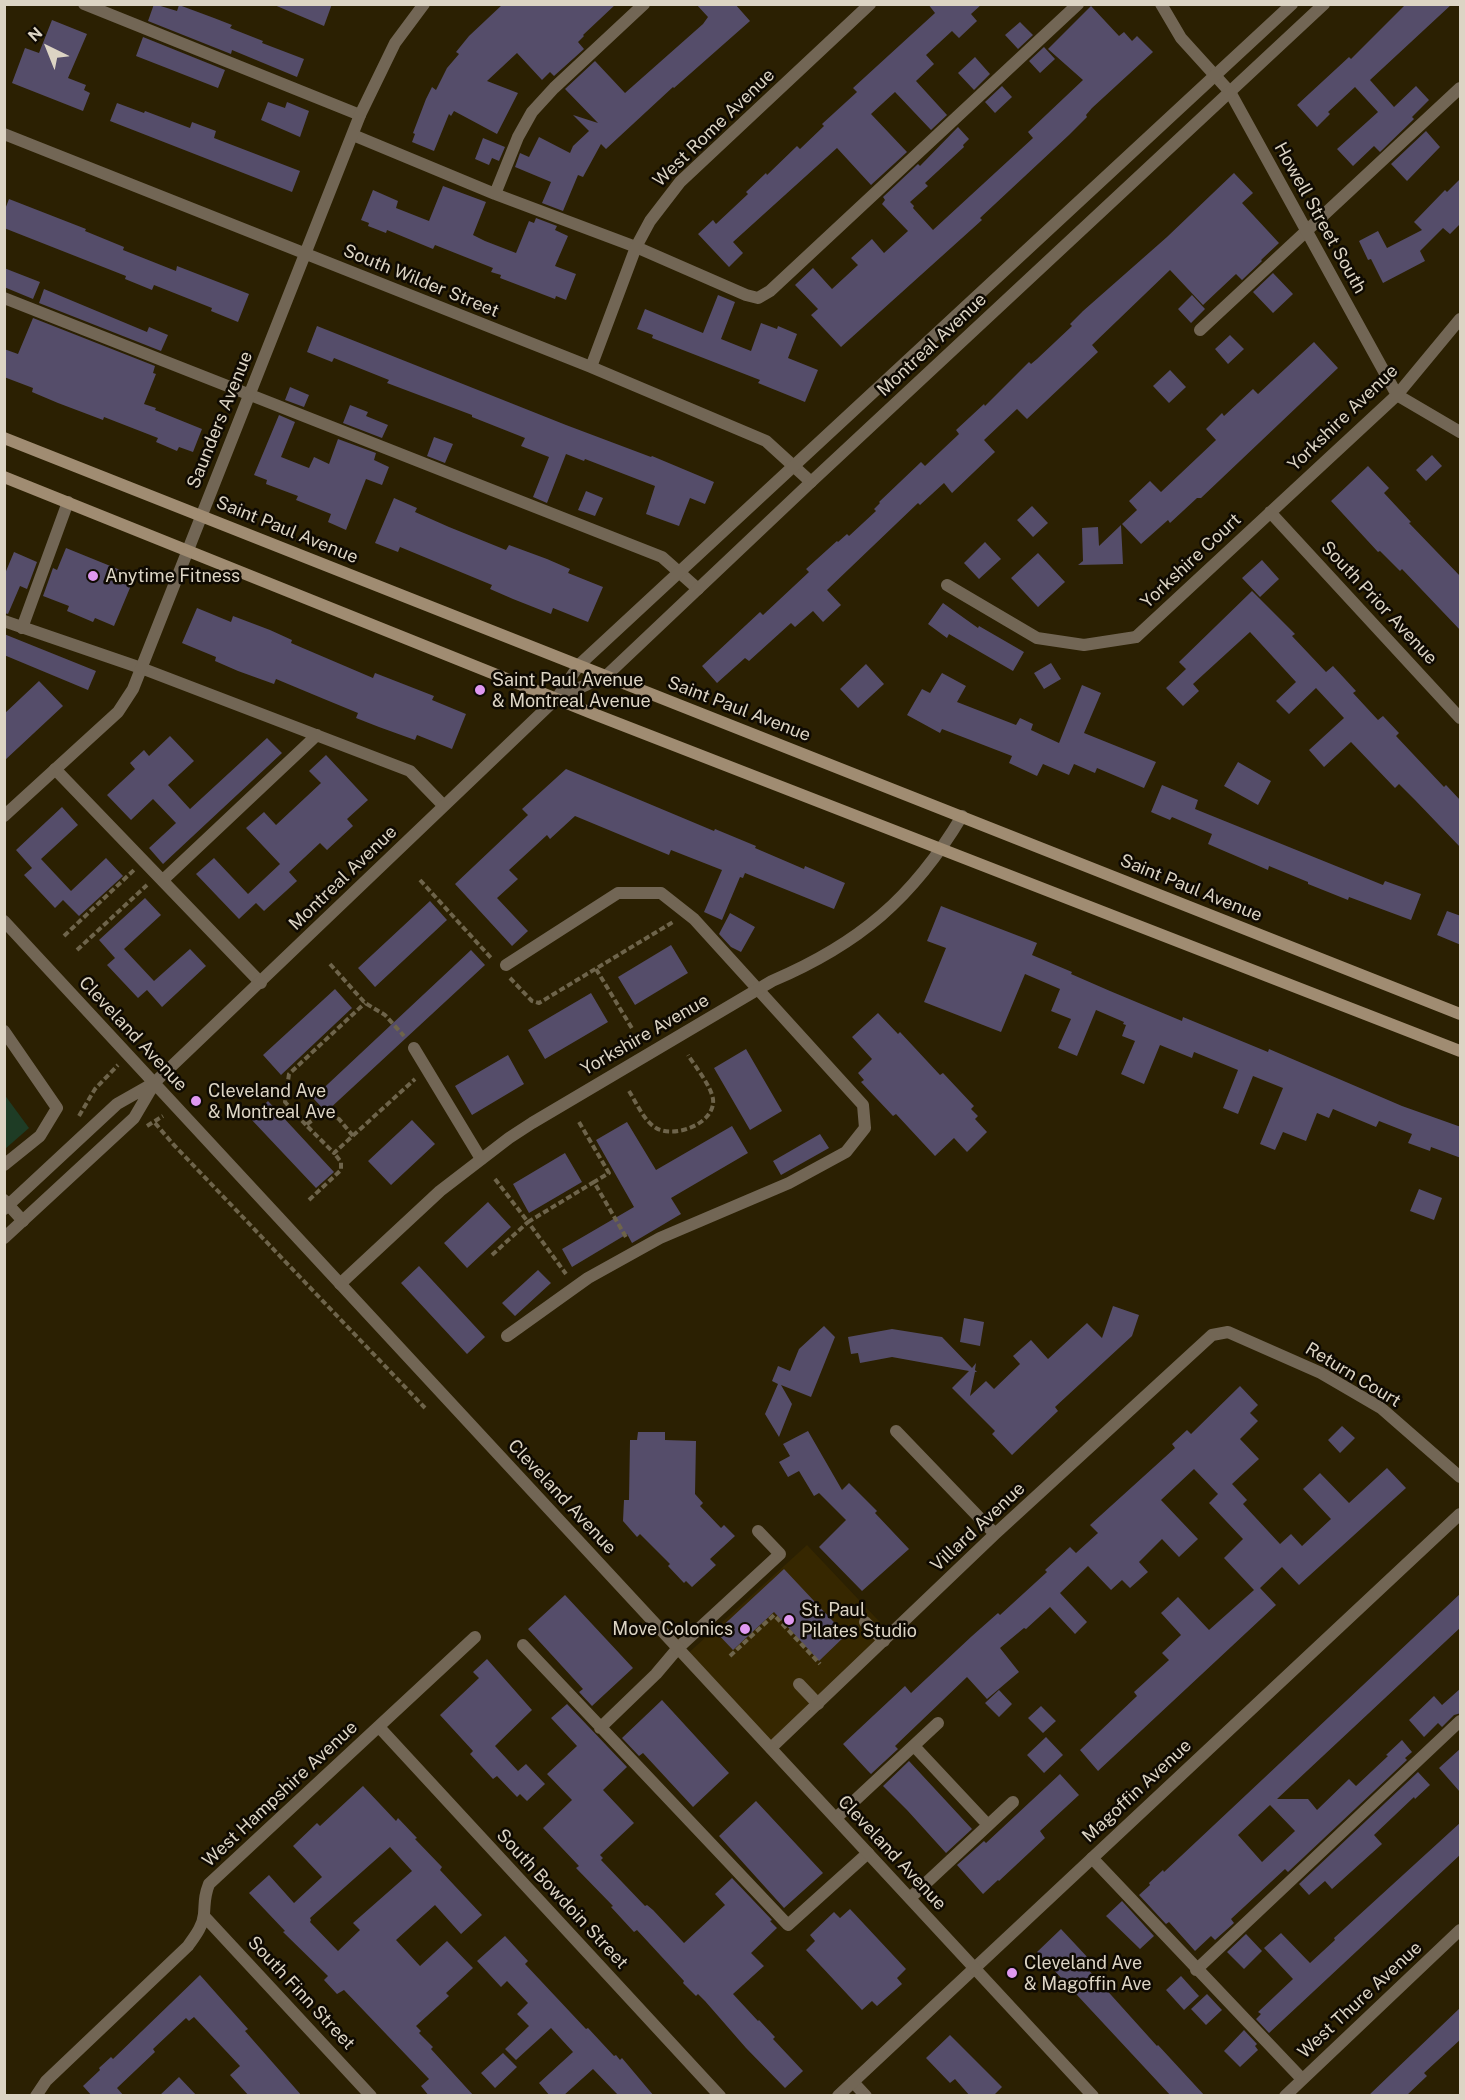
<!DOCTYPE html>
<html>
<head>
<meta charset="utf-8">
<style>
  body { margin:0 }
  #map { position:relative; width:1465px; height:2100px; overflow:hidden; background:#2b2002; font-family:"Public Sans",sans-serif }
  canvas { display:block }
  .frame { position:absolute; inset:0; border:6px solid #dcd4c4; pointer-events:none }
  .north { position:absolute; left:18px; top:18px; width:60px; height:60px; -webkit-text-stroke:4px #0f0a02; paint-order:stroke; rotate:317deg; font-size:16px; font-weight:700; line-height:24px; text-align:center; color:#dcd4c4 }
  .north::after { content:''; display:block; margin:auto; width:21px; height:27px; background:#dcd4c4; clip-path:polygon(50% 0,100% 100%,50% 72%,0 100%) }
</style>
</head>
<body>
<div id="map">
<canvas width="1465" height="2100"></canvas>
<div class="frame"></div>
<div class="north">N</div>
</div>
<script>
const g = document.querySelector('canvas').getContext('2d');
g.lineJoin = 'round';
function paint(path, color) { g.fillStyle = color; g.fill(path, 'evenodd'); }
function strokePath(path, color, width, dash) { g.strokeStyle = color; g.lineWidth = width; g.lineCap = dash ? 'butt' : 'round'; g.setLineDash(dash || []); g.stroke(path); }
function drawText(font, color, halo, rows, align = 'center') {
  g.font = font + ' "Public Sans",sans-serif'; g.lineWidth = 5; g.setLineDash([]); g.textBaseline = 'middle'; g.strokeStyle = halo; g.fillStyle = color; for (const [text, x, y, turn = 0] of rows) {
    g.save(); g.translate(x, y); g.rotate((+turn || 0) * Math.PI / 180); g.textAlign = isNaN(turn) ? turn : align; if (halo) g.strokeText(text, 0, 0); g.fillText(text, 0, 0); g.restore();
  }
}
const built = new Path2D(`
  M807 1545 894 1637 773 1752 684 1657Z`);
const green = new Path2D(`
  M4 1094 29 1128 5 1149H4Z`);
const building = new Path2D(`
  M154 4 177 11 179 5 214 18 232 25 230 28 263 41 262 43 304 59 297 77 232 50 231 54 148 21Z
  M272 4H332L324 26Z
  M503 4H616L583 35 584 36 578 42 584 49 554 76 550 72 542 80 517 53 487 81 518 93 497 134 454 111 451 116 449 114 434 151 412 142 415 134 413 133 426 99 432 87 436 90 447 68 459 54 456 52 469 36Z
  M696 4H735L750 21 674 88 673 87 606 149 601 144 583 177 578 175 563 211 542 203 551 182 515 167 520 153 529 157 539 137 570 153 573 146 589 131 573 115 598 123 565 89 595 61 625 93 703 24 708 17Z
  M928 4H982L971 14 977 21 959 38 952 31 926 55 934 64 916 81 947 115 931 130 895 92 871 114 907 152 871 185 837 148 733 242 743 253 729 267 698 234 713 220 716 224 748 194 746 192 766 173 767 175 797 146 800 149 824 126 822 124 857 92 853 88 935 13Z
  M1406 4H1452L1370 80 1394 107 1416 86 1429 100 1412 117 1414 119 1380 152 1374 146 1353 166 1337 149 1378 112 1355 87 1328 112 1330 114 1317 127 1297 105 1349 57 1351 59Z
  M1091 6 1119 36 1124 32 1132 41 1137 36 1153 52 1092 108 1086 115 1087 117 1069 135 980 218 982 220 841 347 811 315 818 309 795 285 813 268 832 289 858 265 851 258 872 239 884 253 908 231 882 204 885 200 883 197 918 164 920 166 958 127 969 139 963 145 964 147 925 183 928 186 910 202 914 206 913 208 933 230 1033 138 1028 132 1083 80 1048 49Z
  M52 20 87 34 68 78 86 85 84 90 90 93 83 111 12 83 25 48 39 53Z
  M1020 22 1033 35 1018 49 1005 35Z
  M143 37 225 70 218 88 136 56Z
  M1044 47 1055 59 1040 73 1029 61Z
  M975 57 990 74 974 90 958 73Z
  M1002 86 1012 97 995 113 985 102Z
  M268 102 285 108 287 102 309 111 300 137 261 120Z
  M117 103 144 113 145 111 190 128 192 122 216 131 214 138 300 171 292 192 110 121Z
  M1426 131 1440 147 1407 181 1391 164Z
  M483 138 505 147 499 161 492 158 489 165 475 159Z
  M1234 173 1253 193 1242 203 1279 243 1261 260 1262 261 1242 280 1236 274 1203 305 1170 270 1092 345 1098 352 1027 419 1017 409 984 440 995 452 952 493 944 483 920 505 918 503 827 590 841 605 823 622 813 611 795 627 791 623 749 661 745 658 717 683 702 666 760 612 763 615 809 572 806 569 837 541 838 542 847 534 849 536 876 511 874 509 880 503 879 502 921 462 925 466 959 434 956 430 984 404 985 406 1029 362 1031 364 1037 359 1072 326 1070 324 1083 311 1167 237Z
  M1461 178V223L1450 234 1443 228 1420 251 1425 261 1383 283 1371 259 1368 260 1359 241 1378 231 1387 248 1422 230 1414 222 1445 190 1447 192Z
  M443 186 486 202 473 235 485 241 516 253 529 221 534 223 536 218 557 226 555 230 568 236 555 266 576 274 566 300 556 296 555 299 500 278 501 275 491 272 493 268 435 245 433 249 387 230 386 233 368 226 369 223 361 220 373 190 398 201 396 208 429 221Z
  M9 199 86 229 85 231 124 247 123 250 176 271 177 266 249 294 238 322 211 311 212 308 154 285 152 290 125 279 126 276 4 228V212Z
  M4 268 40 282 33 299 4 287Z
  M1273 273 1293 294 1273 313 1253 292Z
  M44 289 147 332 149 327 168 335 161 351 39 303Z
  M718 295 735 302 721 339 751 351 761 323 777 329 778 326 797 334 788 358 818 370 805 402 758 383 760 380 652 338 653 335 637 329 645 309 703 333Z
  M1192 295 1205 309 1191 323 1178 309Z
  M33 318 155 366 153 373 156 374 144 404 156 408 155 410 202 429 193 452 179 447 177 451 156 442 158 438 104 417 103 420 58 403 32 392 33 388 4 377V349L18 354Z
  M317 326 566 425 651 457 652 456 714 482 705 504 690 498 679 526 646 514 655 486 585 459 584 461 566 454 547 503 533 497 549 457 521 446 525 438 472 417V415L387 383 389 380 334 358 332 362 307 352Z
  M1230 335 1244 349 1228 364 1215 349Z
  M1314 342 1338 368 1201 498H1197L1170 523 1168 520 1141 544 1122 524 1137 510 1129 501 1150 481 1161 492 1216 440 1206 429 1222 413 1224 416 1253 389 1258 394Z
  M1170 370 1186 387 1169 403 1153 386Z
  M290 387 309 395 304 407 285 400Z
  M350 405 368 412 366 416 388 425 382 438 343 423Z
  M279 415 295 422 281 457 309 468 314 457 329 464 338 439 376 453 374 460 389 467 382 485 366 479 346 530 328 522 331 514 296 500 298 496 266 484 267 480 254 475Z
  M434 437 453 444 445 463 427 456Z
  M1432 455 1442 466 1426 481 1416 470Z
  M1368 466 1389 488 1384 493 1411 522 1409 523 1461 577V631L1402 569 1400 571 1380 551 1378 552 1331 501Z
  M586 491 603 498 595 516 578 510Z
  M394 498 417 508 415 512 449 527 506 550 509 545 547 559 570 569 568 573 603 587 588 622 553 608 551 614 513 599 490 589 492 585 400 547 398 552 375 543Z
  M1032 506 1048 523 1033 537 1017 520Z
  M1121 525 1123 564 1078 565 1083 561 1082 528 1098 527 1099 546Z
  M985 542 1001 559 979 579 964 563Z
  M66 548 135 576 114 626 95 618 93 622 67 611 69 606 43 596 53 568 57 570Z
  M14 552 37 562 27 589 20 586 8 614 4 613V576Z
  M1038 553 1065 582 1038 607 1011 578Z
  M1262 560 1279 579 1260 597 1242 578Z
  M1252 591 1295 634 1292 636 1326 672 1333 666 1356 691 1353 693 1378 720 1383 716 1399 733 1396 736 1444 787 1446 785 1461 801V848L1415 800 1399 784 1395 788 1351 742 1324 767 1309 750 1344 718 1316 688 1289 714 1276 701 1296 682 1250 632 1193 684 1199 691 1183 706 1166 688 1186 669 1179 662Z
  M943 603 978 628 979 626 1024 652 1013 671 949 634 947 638 928 624Z
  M197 608 231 622 233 616 270 630 292 640 291 643 373 678 375 673 434 696 432 700 466 714 452 749 417 735 415 740 379 727 356 718 358 713 324 699 276 679 274 684 238 671 215 661 216 657 182 643Z
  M4 634 96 671 88 690 4 655Z
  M1051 663 1061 679 1044 689 1034 673Z
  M866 664 884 684 858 708 840 689Z
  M942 673 966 686 957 702 1016 725 1020 718 1033 724 1031 730 1059 743 1082 685 1101 693 1084 733 1156 762 1144 788 1097 768 1095 773 1074 764 1069 775 1043 764 1037 776 1009 763 1012 756 942 729 940 733 907 715 922 689 930 693Z
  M39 681 63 706 4 761V714Z
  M170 736 194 761 168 785 190 809 267 738 282 753 163 864 149 848 176 823 153 799 131 820 107 795 135 769 130 763 144 750 149 756Z
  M326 755 368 800 347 819 353 826 327 850 320 843 289 872 297 881 264 911 256 903 239 919 196 874 214 858 248 894 280 864 246 828 264 812 276 825 321 783 309 771Z
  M1238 762 1271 781 1258 805 1224 786Z
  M566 769 714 831 715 829 756 846 755 848 804 869 805 866 845 883 834 909 745 873 743 878 740 877 722 920 704 912 722 870 671 850 669 855 575 816 550 839 547 835 509 870 518 879 497 898 528 931 512 946 455 884 528 815 522 809Z
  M1162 785 1198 800 1195 809 1383 885 1385 881 1421 894 1411 920 1349 897 1348 900 1308 884V882L1269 866 1268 870 1208 844 1212 834 1172 817 1170 820 1151 812Z
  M62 807 78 825 41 859 71 891 106 858 123 876 79 916 63 900 55 908 24 875 32 868 16 850Z
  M145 898 161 915 124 949 154 981 190 949 206 966 162 1007 147 990 138 998 107 965 115 958 99 940Z
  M430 901 447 920 375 987 358 968Z
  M941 906 1037 943 1032 955 1072 972 1071 974 1110 991 1182 1021 1183 1017 1268 1052 1269 1049 1402 1106 1461 1127V1158L1431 1147 1430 1151 1408 1143 1412 1134 1379 1121 1376 1127 1333 1109 1329 1118 1317 1113 1306 1141 1283 1132 1275 1150 1260 1144 1283 1088 1253 1076 1238 1114 1223 1108 1238 1070 1194 1052 1192 1058 1160 1045 1144 1084 1121 1074 1135 1041 1122 1036 1126 1025 1123 1024 1124 1022 1096 1010 1077 1056 1058 1048 1071 1019 1051 1011 1060 989 1025 974 1001 1032 924 1002 946 948 927 941Z
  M1447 911 1461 916V945L1437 935Z
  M730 913 755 927 741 952 731 947 719 934Z
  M671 945 688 973 635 1005 618 977Z
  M471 950 485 965 326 1112 313 1098Z
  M335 989 352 1008 281 1075 263 1055Z
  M591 993 608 1022 545 1059 528 1030Z
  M878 1013 898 1034 900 1032 940 1075 943 1073 974 1106 971 1109 978 1116 975 1119 987 1132 967 1152 954 1138 935 1156 896 1114 893 1116 861 1082 864 1080 858 1073 872 1059 852 1037Z
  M746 1049 782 1111 750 1130 714 1068Z
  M508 1055 524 1084 472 1115 455 1086Z
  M268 1101 334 1172 316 1188 250 1118Z
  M412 1120 435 1144 391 1185 368 1161Z
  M627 1122 656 1170 732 1126 748 1153 671 1198 681 1214 632 1243 627 1234 572 1267 562 1249 634 1207 596 1140Z
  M820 1134 829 1148 781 1175 773 1161Z
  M565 1153 582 1182 529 1213 513 1184Z
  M1419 1189 1442 1198 1434 1220 1410 1211Z
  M488 1202 511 1227 467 1268 444 1243Z
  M419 1266 485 1337 467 1354 401 1283Z
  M538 1270 551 1283 515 1316 502 1303Z
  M1113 1306 1139 1315 1132 1336 1055 1407 1058 1411 1012 1455 992 1434 995 1431 952 1388 969 1371 892 1357 860 1363 858 1353 851 1354 848 1337 892 1329 942 1337 972 1368 976 1363 975 1370 977 1372H975L970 1396 986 1381 994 1389 1020 1364 1013 1356 1031 1340 1048 1359 1087 1323 1102 1338Z
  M964 1318 984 1322 980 1346 960 1342Z
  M824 1326 835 1337 811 1397 781 1385 792 1404 779 1437 765 1414 778 1384 772 1381 778 1366 790 1371 799 1349Z
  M1240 1386 1258 1405 1250 1413 1258 1421 1240 1439 1259 1459 1232 1484 1247 1500 1243 1504 1280 1544 1291 1534 1302 1546 1331 1519 1303 1489 1320 1473 1349 1503 1387 1468 1406 1488 1299 1585 1282 1567 1260 1588 1276 1605 1098 1771 1080 1750 1137 1696 1134 1692 1169 1660 1162 1653 1181 1635 1161 1613 1178 1597 1209 1630 1254 1590 1224 1558 1243 1539 1209 1503 1218 1494 1194 1469 1161 1500 1198 1539 1179 1557 1162 1539 1139 1562 1148 1572 1130 1588 1122 1580 1111 1590 1088 1566 1060 1593 1087 1622 1075 1634 1050 1607 1026 1629 1024 1628 1000 1648 1019 1672 987 1699 967 1677 895 1746 898 1749 871 1774 868 1771 843 1744 905 1686 911 1693 972 1636 998 1613 1000 1615 1047 1572 1045 1570 1070 1547 1076 1553 1098 1533 1090 1525 1175 1448 1172 1444 1187 1430 1191 1434Z
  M1342 1426 1355 1438 1340 1453 1328 1440Z
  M808 1431 842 1490 849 1483 877 1511 875 1513 909 1549 862 1591 819 1547 846 1520 819 1493 814 1496 799 1471 788 1477 779 1462 790 1456 783 1444Z
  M638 1432H665V1440L696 1441 695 1494 703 1503 700 1506 721 1528 724 1525 735 1536 710 1559 716 1565 692 1587 686 1581 684 1583 668 1566 670 1564 640 1534 637 1537 623 1521 624 1500H629L630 1440H637Z
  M784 1569 846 1635 819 1661 774 1612 733 1650 716 1632Z
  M1461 1593V1627L1277 1799H1308L1317 1810 1349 1779 1356 1786 1388 1756 1386 1755 1402 1740 1412 1752 1405 1758 1407 1760 1288 1872 1285 1869 1231 1919 1234 1923 1215 1940 1211 1936 1195 1951 1169 1922 1166 1924 1139 1895 1150 1885 1149 1883 1163 1870 1164 1872ZM1270 1805 1295 1831 1262 1862 1238 1835Z
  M565 1595 633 1668 592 1706 579 1692 583 1689 528 1629Z
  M487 1659 532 1710 495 1746 518 1771 526 1764 545 1784 527 1801 520 1794 517 1797 497 1776 493 1779 470 1754 473 1751 440 1715 479 1678 473 1672Z
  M1461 1688V1713L1454 1715 1442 1727 1438 1723 1424 1737 1409 1720 1434 1696 1442 1705Z
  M999 1690 1012 1704 999 1717 985 1703Z
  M662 1700 729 1773 693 1807 643 1753 639 1756 622 1738Z
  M567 1704 627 1767 603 1790 634 1823 600 1855 603 1858 601 1860 645 1906 647 1905 653 1910 684 1943 725 1905 715 1894 732 1878 772 1920 770 1921 777 1928 751 1953 764 1966 733 1994 758 2021 759 2020 775 2037 773 2039 803 2071 785 2088 746 2048 705 2001 698 1994 696 1996 683 1983 684 1981 637 1930 634 1932 611 1907 613 1906 576 1868 579 1866 543 1828 572 1800 547 1774 577 1746 551 1718Z
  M1041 1706 1056 1721 1043 1733 1028 1718Z
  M1046 1737 1063 1755 1044 1773 1027 1755Z
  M1461 1748V1755L1460 1792 1439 1768Z
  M909 1761 972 1829 946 1853 907 1810 883 1786Z
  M1418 1772 1430 1785 1415 1799 1414 1797 1374 1835 1382 1844 1332 1889 1325 1881 1309 1895 1299 1884Z
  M1060 1774 1079 1795 1040 1831 1045 1838 999 1881 998 1880 983 1894 957 1865 984 1841 986 1843Z
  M363 1786 396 1821 398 1818 417 1838 415 1839 442 1867 440 1870 482 1915 461 1934 435 1905 396 1940 420 1966 447 1941 473 1968 446 1993 449 1996 416 2026 421 2031 419 2033 433 2047 431 2049 474 2096H429L421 2086 429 2079 344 1990 337 1994 324 1980 328 1976 283 1932 285 1931 249 1893 269 1875 294 1903 322 1877 293 1846 317 1823 320 1826ZM390 1847 412 1871 353 1923 360 1930 338 1951 310 1922 311 1920 310 1918Z
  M756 1801 823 1873 784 1908 719 1836Z
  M1461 1822V1854L1269 2033 1256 2019 1261 2014 1258 2012 1293 1979 1264 1948 1281 1933 1310 1963 1335 1940 1334 1938Z
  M1122 1901 1154 1936 1140 1949 1106 1916Z
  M850 1909 906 1969 897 1978 902 1984 877 2006 872 2001 862 2010 806 1950 815 1941 810 1935 834 1912 840 1918Z
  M1061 1929 1090 1960 1085 1966 1157 2046 1158 2045 1205 2096H1171L1037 1952Z
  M1246 1934 1262 1951 1244 1969 1227 1952Z
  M505 1936 528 1961 525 1964 586 2029 588 2028 614 2056 616 2055 620 2060 622 2058 654 2096 618 2095 593 2069 563 2096H550L539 2083 573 2052 551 2028 516 2060 505 2049 529 2026 517 2014 528 2003 507 1981 501 1987 477 1961Z
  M200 1975 248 2029 245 2031 302 2096H249L230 2075 240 2066 194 2017 189 2021 186 2018 153 2049 155 2052 117 2088 124 2096H92L83 2086 100 2070 99 2068 111 2057 113 2059Z
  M1181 1976 1199 1996 1184 2010 1166 1990Z
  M1207 1994 1222 2010 1206 2025 1191 2009Z
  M1461 2007V2039L1424 2073 1427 2076 1406 2096H1368Z
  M1244 2030 1257 2044 1255 2046 1258 2050 1240 2067 1224 2051Z
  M950 2035 1002 2087 993 2096H970L955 2079 950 2083 926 2058Z
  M503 2053 517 2067 495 2088 481 2073Z
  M179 2077 197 2096H159Z`);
const path = new Path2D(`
  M420 880 492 959
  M64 936 134 870
  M77 950 147 885
  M330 964 365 1003 385 1015 404 1036
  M596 969 633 1030
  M510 978 532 1001 539 1003 673 922
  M629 1091C636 1102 644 1121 656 1128 675 1139 716 1123 713 1099 711 1086 695 1066 688 1055
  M79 1116 95 1089 118 1065
  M579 1122 609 1173 594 1182
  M155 1123 173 1144 425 1408
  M306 1125 285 1102 289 1074 365 1003
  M147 1126 163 1116
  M353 1136 339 1119 323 1112 306 1125 334 1153 415 1079
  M495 1179 528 1222 594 1182 627 1239
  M309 1200 341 1170V1162L334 1153
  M492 1255 528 1222 566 1274
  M843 1632 847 1629 852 1633
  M730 1656 774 1615 820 1664`);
const service = new Path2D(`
  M84 4 360 115
  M353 135 495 194 636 247 746 295 758 298 770 291 1078 4
  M495 194 518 137 532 112 554 88 644 4
  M4 298 662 557 698 589
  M1200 330 1460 88
  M947 585 1037 638 1084 645 1136 637
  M4 621 141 668 410 771 443 805
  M22 628 68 502
  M55 769 261 983
  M163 880 317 735
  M506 965 618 893H661L694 919 863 1105 865 1128 846 1152 789 1183 660 1238 588 1278 507 1336
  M4 1031 57 1108 40 1136 4 1165
  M414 1048 481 1159
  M4 1200 23 1221
  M865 1622 884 1641
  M523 1645 788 1925 868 1853
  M799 1684 818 1704
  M600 1728 656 1674 678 1648 780 1554 758 1531
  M914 1746 988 1825
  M836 1818 938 1723
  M1092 1858 1302 2079
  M910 1898 1013 1802
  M1196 1970 1460 1721
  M853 2082 866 2096`);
const minor = new Path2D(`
  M1161 4 1181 38 1230 92 1397 395 1460 432
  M4 134 591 367 766 441 811 482
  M591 367 636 247 650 221 680 182 870 4
  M1270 512 1460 718
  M1136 637 1397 395 1460 319
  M4 816 118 712 133 689 360 115 395 43 424 4
  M340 1284 440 1191 509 1138 532 1123 772 981C859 944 913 898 962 816
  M896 1431 995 1534
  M379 1727 720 2096
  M771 1748 995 1534 1212 1335 1228 1332 1321 1373 1381 1408 1460 1477
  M204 1916 371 2096
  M36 2096 46 2081 188 1946C195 1936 203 1926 204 1914 205 1901 204 1897 209 1884L475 1637
  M838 2096 1460 1514
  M1285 2096 1460 1930`);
const tertiary = new Path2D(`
  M557 698 606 676 811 482 1324 4
  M4 921 1093 2096
  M4 1209 117 1104 154 1083 557 698 579 665 1292 4
  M4 1238 134 1118 154 1084`);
const secondary = new Path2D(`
  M4 438 1460 1014
  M4 477 594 714 1460 1051`);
const markers = [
  [93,576,6,"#df98f1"],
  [480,690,6,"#df98f1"],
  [196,1101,6,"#df98f1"],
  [789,1620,6,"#df98f1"],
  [745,1629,6,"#df98f1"],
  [1012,1973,6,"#df98f1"]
];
const streetNames = [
  ["West Rome Avenue",714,128,-44],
  ["Howell Street South",1320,218,61],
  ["South Wilder Street",421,281,22],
  ["Montreal Avenue",932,345,-43],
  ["Yorkshire Avenue",1343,418,-44],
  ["Saunders Avenue",220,420,-68],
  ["Saint Paul Avenue",287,530,22],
  ["Yorkshire Court",1191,561,-43],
  ["South Prior Avenue",1379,603,47],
  ["Saint Paul Avenue",739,709,21],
  ["Montreal Avenue",343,878,-44],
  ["Saint Paul Avenue",1191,888,22],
  ["Cleveland Avenue",133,1034,47],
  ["Yorkshire Avenue",645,1035,-30],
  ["Return Court",1353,1375,31],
  ["Cleveland Avenue",562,1497,47],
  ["Villard Avenue",978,1527,-43],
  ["Magoffin Avenue",1137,1791,-43],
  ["West Hampshire Avenue",280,1794,-43],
  ["Cleveland Avenue",892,1853,47],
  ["South Bowdoin Street",562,1899,47],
  ["South Finn Street",301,1993,47],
  ["West Thure Avenue",1360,2000,-43]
];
const poiNames = [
  ["Anytime Fitness",105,576],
  ["Saint Paul Avenue",492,680],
  ["& Montreal Avenue",492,701],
  ["Cleveland Ave",208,1091],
  ["& Montreal Ave",208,1112],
  ["St. Paul",801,1610],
  ["Pilates Studio",801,1631],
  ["Move Colonics",733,1629,"right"],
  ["Cleveland Ave",1024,1963],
  ["& Magoffin Ave",1024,1984]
];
paint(built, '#362700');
paint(green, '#1e3c25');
paint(building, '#554d6a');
strokePath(path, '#6e644b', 4, [6, 3]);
strokePath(service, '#726655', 12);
strokePath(minor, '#726655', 12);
strokePath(tertiary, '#726655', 12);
strokePath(secondary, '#a08c72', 12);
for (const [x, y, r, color] of markers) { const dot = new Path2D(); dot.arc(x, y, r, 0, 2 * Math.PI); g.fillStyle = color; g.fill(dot); strokePath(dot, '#0f0a02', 2); }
drawText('18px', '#dcd4c4', '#0f0a02', streetNames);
drawText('18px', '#dcd4c4', '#0f0a02', poiNames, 'left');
</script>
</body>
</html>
